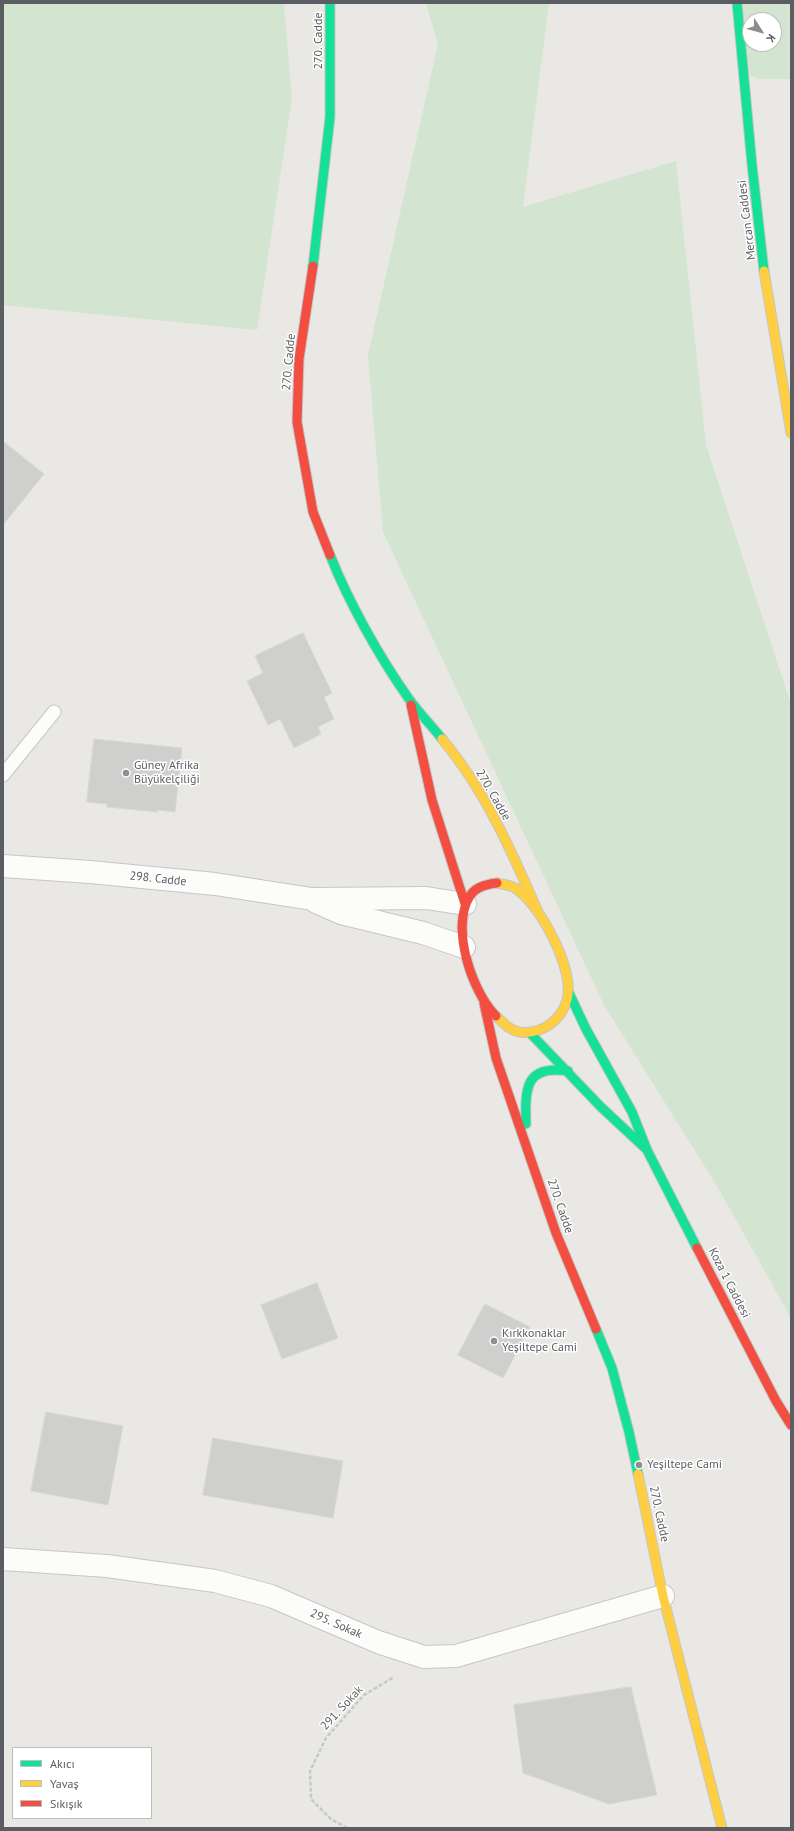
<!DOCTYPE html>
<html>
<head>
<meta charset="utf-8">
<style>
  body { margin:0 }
  #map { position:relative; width:794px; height:1831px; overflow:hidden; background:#e9e8e4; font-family:"PT Sans",sans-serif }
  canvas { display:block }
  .frame { position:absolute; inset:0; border:4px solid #5a5d61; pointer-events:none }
  .legend { position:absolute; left:12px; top:1747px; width:140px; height:72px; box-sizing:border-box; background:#fff; border:1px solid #bdbec0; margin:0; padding:5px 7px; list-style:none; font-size:12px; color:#5a5d61 }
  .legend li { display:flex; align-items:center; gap:8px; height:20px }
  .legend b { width:20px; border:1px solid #bdbec0 }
  .north { position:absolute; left:742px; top:12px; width:40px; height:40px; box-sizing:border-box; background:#fff; border:1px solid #bdbec0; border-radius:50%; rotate:126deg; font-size:11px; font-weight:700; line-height:16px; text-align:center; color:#5a5d61 }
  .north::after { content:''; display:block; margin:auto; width:14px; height:18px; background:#8c8e8f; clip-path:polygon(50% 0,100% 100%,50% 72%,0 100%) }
</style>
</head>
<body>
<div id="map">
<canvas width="794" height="1831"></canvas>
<div class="frame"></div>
<ul class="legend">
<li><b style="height:5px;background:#16e098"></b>Akıcı</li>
<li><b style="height:5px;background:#ffcf43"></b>Yavaş</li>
<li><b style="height:5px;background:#f24e42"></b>Sıkışık</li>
</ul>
<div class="north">K</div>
</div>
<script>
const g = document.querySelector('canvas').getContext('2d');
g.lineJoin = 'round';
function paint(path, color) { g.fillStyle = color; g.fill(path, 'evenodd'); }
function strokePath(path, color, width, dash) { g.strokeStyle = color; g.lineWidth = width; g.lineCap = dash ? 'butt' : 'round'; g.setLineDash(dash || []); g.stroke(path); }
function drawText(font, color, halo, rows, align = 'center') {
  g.font = font + ' "PT Sans",sans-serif'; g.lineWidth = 3; g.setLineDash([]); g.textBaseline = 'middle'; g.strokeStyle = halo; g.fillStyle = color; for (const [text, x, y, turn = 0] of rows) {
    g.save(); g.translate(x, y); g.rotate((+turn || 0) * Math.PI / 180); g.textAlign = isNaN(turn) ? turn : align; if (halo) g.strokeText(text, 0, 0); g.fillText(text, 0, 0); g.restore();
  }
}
const green = new Path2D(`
  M3 3H284L292 98 257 330 3 305Z
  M426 3H549L523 207 676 161 706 445 791 705V1318L717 1186 604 1005 383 532 368 355 438 44Z
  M737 3H791V79H759L742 71ZM750 20H774V44H750Z`);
const building = new Path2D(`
  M3 441 44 474 3 525Z
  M303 633 332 693 324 697 334 719 318 727 321 734 294 748 280 719 268 725 247 681 263 673 255 656Z
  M94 739 182 748 175 812 158 810V812L107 807V804L87 802Z
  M317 1283 338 1338 282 1359 261 1305Z
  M485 1304 530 1327 503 1378 458 1355Z
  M46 1412 123 1426 108 1505 31 1491Z
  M213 1438 343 1461 333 1518 203 1495Z
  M631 1687 657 1795 609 1804 523 1773 514 1705Z`);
const path = new Path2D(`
  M347 1828 331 1819 311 1799 310 1771 326 1738 364 1695 394 1677`);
const lane = new Path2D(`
  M3 775 54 712`);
const street = new Path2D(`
  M3 866 90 872 215 884 312 899 426 898 465 904
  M316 902 341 913 423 933 464 947
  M3 1559 107 1566 215 1581 271 1596 378 1642 424 1657 456 1656 663 1596`);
const fast = new Path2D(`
  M737 3 752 165 764 271
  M313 266 330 117V3
  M330 555C349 603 380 658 409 699 419 713 432 726 442 739
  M569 993 586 1029 632 1112 647 1150 697 1248
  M531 1034 601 1107 645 1148
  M526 1124C525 1089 525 1064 568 1071
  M596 1329 612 1368 629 1432 638 1474`);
const slow = new Path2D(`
  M764 271 791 433
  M442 739C485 790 512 852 538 912
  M496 1016C510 1031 519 1036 539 1030 554 1025 566 1011 568 994 571 964 540 904 515 888 510 885 503 884 497 883
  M638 1474 663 1596 722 1828`);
const jam = new Path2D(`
  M313 266 299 359 297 422 313 512 330 555
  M411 705 432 800 465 904
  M484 1003 496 1058 556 1233 596 1329
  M496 1016C472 992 450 927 470 896 475 887 488 884 497 883
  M697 1248 776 1401 791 1425`);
const markers = [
  [126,773,4,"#8c8e8f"],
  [494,1341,4,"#8c8e8f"],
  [639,1465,4,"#8c8e8f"]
];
const streetNames = [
  ["270. Cadde",319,41,-90],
  ["Mercan Caddesi",747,220,-97],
  ["270. Cadde",289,362,-85],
  ["270. Cadde",493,795,60],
  ["298. Cadde",158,879,6],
  ["270. Cadde",560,1206,71],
  ["Koza 1 Caddesi",729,1283,63],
  ["270. Cadde",659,1514,78],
  ["295. Sokak",336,1624,24],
  ["291. Sokak",342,1708,-47]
];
const poiNames = [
  ["Güney Afrika",134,766],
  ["Büyükelçiliği",134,780],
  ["Kırkkonaklar",502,1334],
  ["Yeşiltepe Cami",502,1348],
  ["Yeşiltepe Cami",647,1465]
];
paint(green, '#d3e4d1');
paint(building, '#cfcfcd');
strokePath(building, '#d8d7d4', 1);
strokePath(lane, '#c6c6c6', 15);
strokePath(street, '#c6c6c6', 24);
strokePath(fast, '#c6c6c5', 11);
strokePath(slow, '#c6c6c5', 11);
strokePath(jam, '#c6c6c5', 11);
strokePath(path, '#c5c9c7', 2.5, [4, 2]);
strokePath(lane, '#fcfcfb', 13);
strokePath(street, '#fcfcfb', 22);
strokePath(fast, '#16e098', 9);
strokePath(slow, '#ffcf43', 9);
strokePath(jam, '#f24e42', 9);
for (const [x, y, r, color] of markers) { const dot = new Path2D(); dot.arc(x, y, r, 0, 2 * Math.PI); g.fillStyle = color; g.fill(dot); strokePath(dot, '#fff', 1.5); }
drawText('12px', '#5a5d61', '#fff', streetNames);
drawText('12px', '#5a5d61', '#fff', poiNames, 'left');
</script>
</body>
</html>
